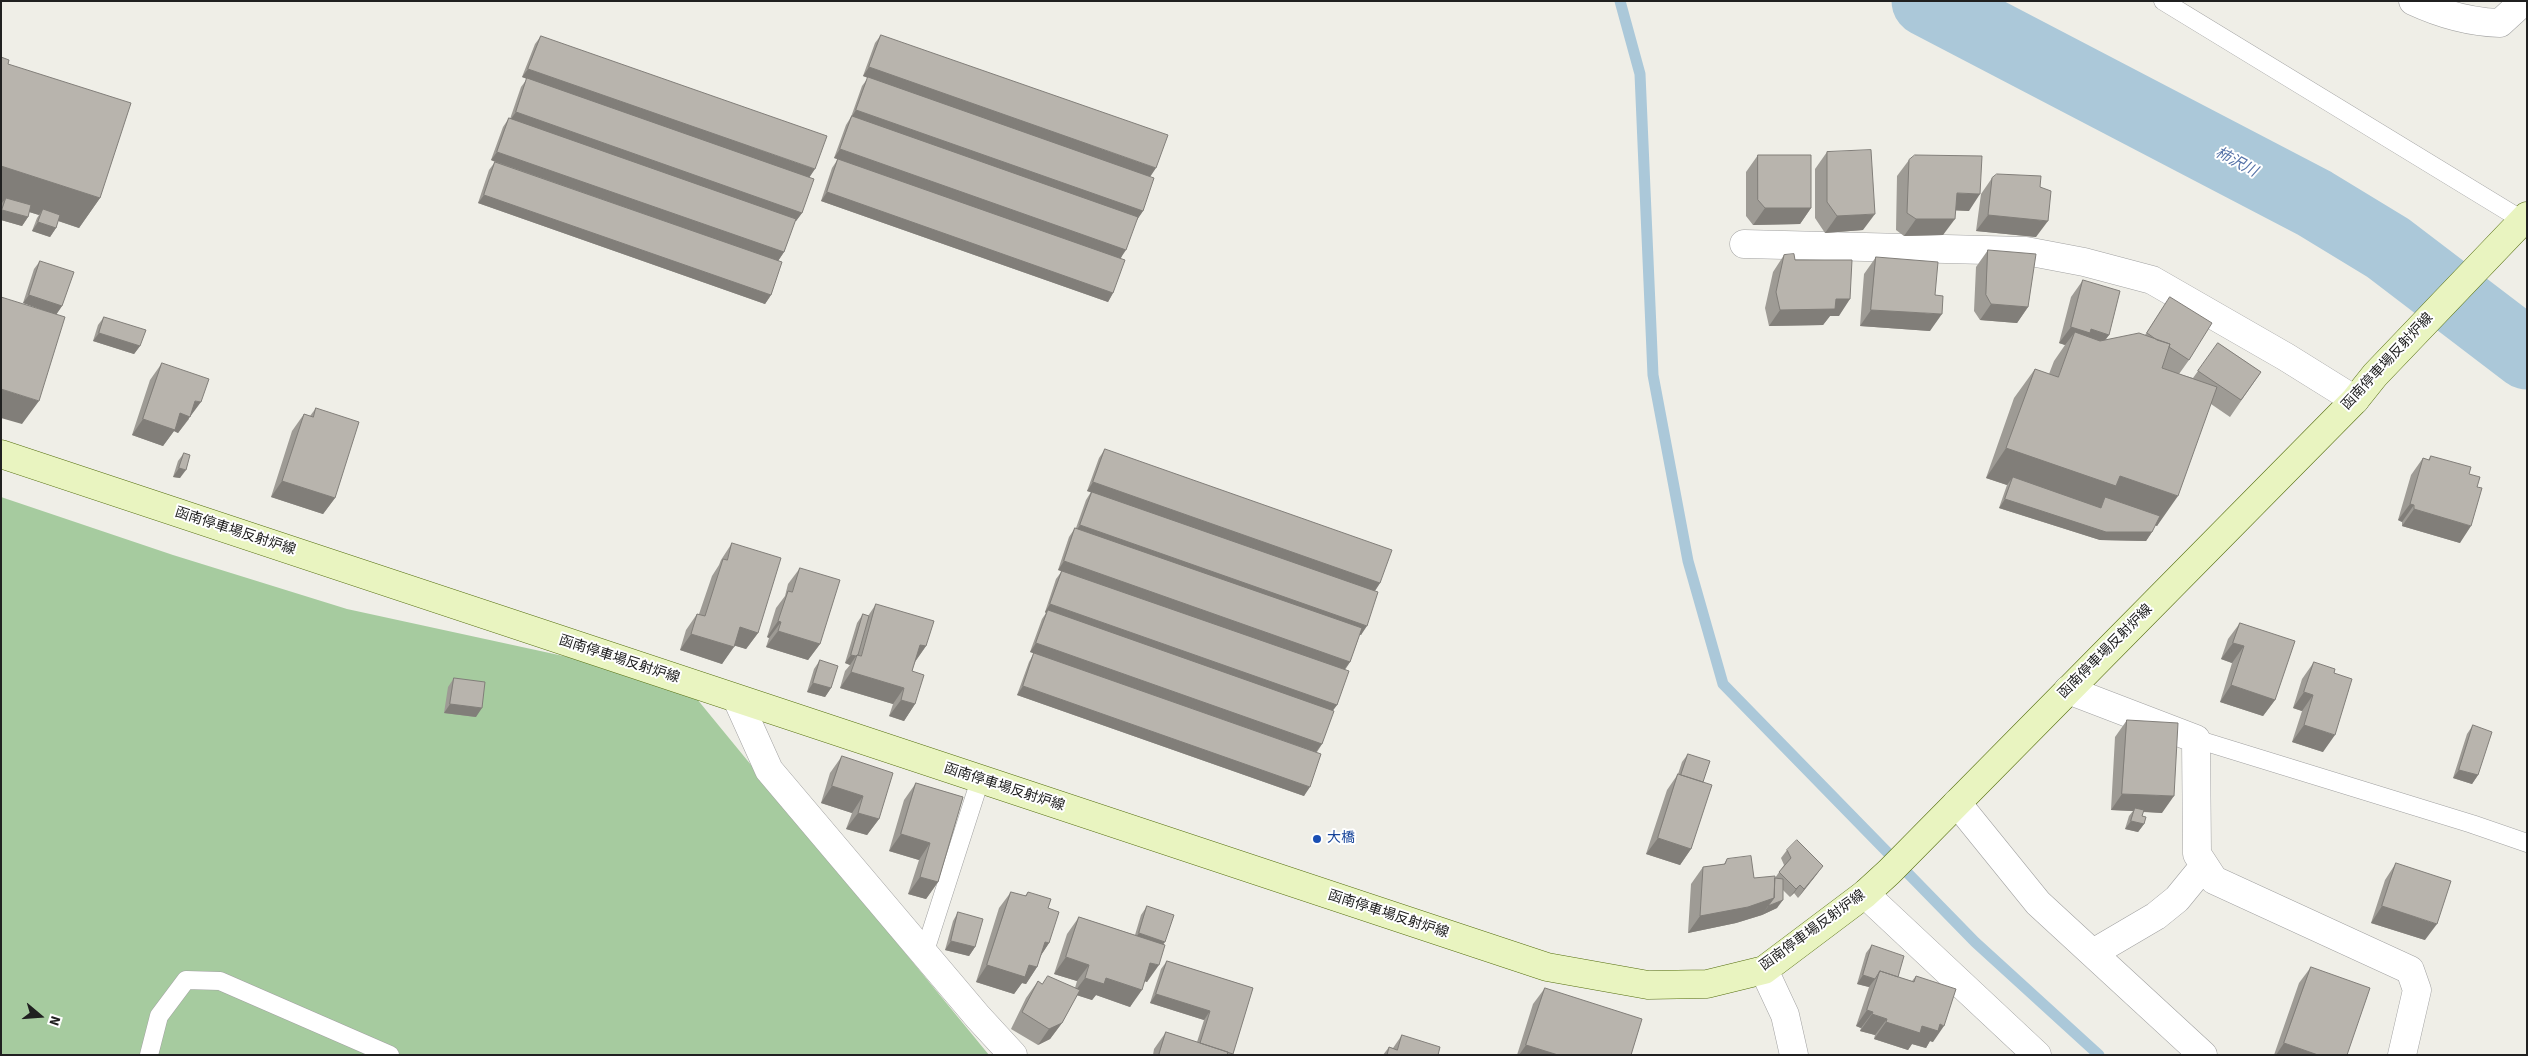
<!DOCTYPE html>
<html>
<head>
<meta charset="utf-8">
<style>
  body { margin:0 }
  #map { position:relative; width:2528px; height:1056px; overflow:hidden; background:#efeee7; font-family:"Source Sans 3",sans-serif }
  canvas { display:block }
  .frame { position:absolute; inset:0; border:2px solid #202020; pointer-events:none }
  .north { position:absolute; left:15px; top:991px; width:50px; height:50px; -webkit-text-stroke:4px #fff; paint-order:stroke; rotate:108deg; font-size:14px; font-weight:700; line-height:20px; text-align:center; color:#202020 }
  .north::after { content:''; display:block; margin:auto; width:18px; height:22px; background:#202020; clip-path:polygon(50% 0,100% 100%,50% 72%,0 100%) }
</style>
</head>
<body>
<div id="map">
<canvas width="2528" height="1056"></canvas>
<div class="frame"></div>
<div class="north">N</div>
</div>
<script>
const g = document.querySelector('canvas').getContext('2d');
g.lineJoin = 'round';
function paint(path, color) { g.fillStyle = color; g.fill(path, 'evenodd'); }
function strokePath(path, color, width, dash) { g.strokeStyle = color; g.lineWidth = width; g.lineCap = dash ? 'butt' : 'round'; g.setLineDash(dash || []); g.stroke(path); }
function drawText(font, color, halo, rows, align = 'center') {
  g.font = font + ' "Source Sans 3","Noto Sans JP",sans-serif'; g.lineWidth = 4; g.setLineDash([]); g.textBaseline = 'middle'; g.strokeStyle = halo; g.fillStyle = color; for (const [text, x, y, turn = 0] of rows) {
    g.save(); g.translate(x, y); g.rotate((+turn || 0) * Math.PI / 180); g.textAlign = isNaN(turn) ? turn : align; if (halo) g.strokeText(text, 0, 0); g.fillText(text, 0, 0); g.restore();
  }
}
const forest = new Path2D(`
  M1 497 173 555 347 609 683 682 989 1055H1Z`);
const stream = new Path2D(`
  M1620 1 1640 74 1653 375 1688 561 1723 684 1975 942 2099 1055`);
const river = new Path2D(`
  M1927 1 2314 203 2388 248 2527 354`);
const lane = new Path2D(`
  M2163 1 2527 223
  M2196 739 2472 824 2527 843
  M924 954 980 780
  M149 1055 159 1016 186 980 220 981 390 1055`);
const street = new Path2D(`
  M2413 1C2441 14 2469 22 2500 23L2524 1
  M1744 244 2026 251 2084 262 2152 280 2286 357 2355 400
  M2068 690 2196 739 2197 854 2214 880 2410 970 2417 990 2402 1055
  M737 699 769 770 978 1017 1013 1055
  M1957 803 2038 903 2203 1055
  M1865 894 2037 1055
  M2093 953 2156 916 2177 899 2204 866
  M1764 970 1785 1015 1794 1055`);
const secondary = new Path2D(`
  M1 454 1547 967 1648 985 1707 984 1764 970 1865 894 1889 872 2355 400 2375 375 2527 216`);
const wall = new Path2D(`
  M881 35 1150 176 1143 211 1137 219 1121 258 1113 293 1108 302 821 201 832 168 838 159 834 158 846 125 851 117 862 86 868 78 863 76 875 43Z
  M541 36 809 177 802 213 796 221H795L784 252 778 261 771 295 765 304 478 203 489 170 495 162 491 160 503 127 509 118 510 119 521 87 527 79 522 77 535 44Z
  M1 57 8 64 100 198 79 228 58 221 56 228 50 237 32 231 37 218 39 215 29 212 28 217 22 226 1 220V204L2 203H1Z
  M1827 152 1863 230 1825 233 1815 218V169Z
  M1758 155 1811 208 1800 224 1753 225 1746 216V172Z
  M1909 160 1969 211 1955 210 1943 235 1904 236 1896 230 1897 176Z
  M1992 178 2040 187 2036 237 1976 231 1981 194Z
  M1988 250 2028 307 2017 323 1980 320 1974 311 1976 267Z
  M1784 255 1795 260 1839 316H1830L1823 325 1769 326 1765 308 1773 272Z
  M1876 257 1930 331 1860 326 1864 274Z
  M40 261 62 306 56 314 22 424 53 313 23 303 34 269Z
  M2083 280 2109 335 2105 340 2145 335 2170 297 2189 360 2179 374 2193 378 2218 343 2261 372 2230 417 2211 404 2157 526 2155 525 2152 532 2146 541 2100 540 1999 508 2007 485 1986 478 2014 398 2035 369 2049 374 2054 361 2065 345 2059 343 2071 297Z
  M104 317 140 346 134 354 93 341 98 325Z
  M162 363 189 419 178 433 174 431 163 446 132 435 150 380Z
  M316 408 335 498 323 514 271 497 292 431 304 414 310 416Z
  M1105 449 1380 583 1375 591 1361 635 1360 634 1350 662 1345 670 1337 705 1333 710 1322 744 1317 752 1304 796 1017 695 1029 662 1034 653 1030 652 1042 619 1046 613 1045 612 1056 579 1062 571 1058 570 1069 537 1075 528H1076L1086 500 1091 492 1087 491 1099 458Z
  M184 453 180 478 173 477 178 461Z
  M2431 456 2469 474 2460 543 2402 526V522L2398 520 2411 475 2423 458 2428 460Z
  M732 543 758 633 746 649 734 645 722 664 680 650 686 630 697 614H699L712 576 719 565 721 560Z
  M800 568 820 644 808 660 766 647 769 638 767 637 776 608 785 596 788 584Z
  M876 604 926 646 915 662 912 671 915 704 904 721 889 716 893 704 840 688 845 671 850 665 845 663 857 623 863 614 868 616Z
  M2240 623 2275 700 2263 716 2220 702 2232 663 2221 659 2228 639Z
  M820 660 831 688 825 697 807 692 814 669Z
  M2314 662 2334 673 2323 752 2292 742 2302 711 2293 708 2302 679Z
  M454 678 476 717 444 713 448 687Z
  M2127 720 2162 813 2143 812 2142 816 2144 824 2138 832 2125 829 2129 816 2133 811 2111 810 2115 737Z
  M2473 725 2478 775 2472 784 2453 778 2467 734Z
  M1688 754 1703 782 1691 849 1680 865 1646 854 1667 790 1678 774 1682 762Z
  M842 756 879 819 867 835 846 829 852 813 821 803 830 773Z
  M916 783 963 797 938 882 926 899 908 894 919 860 889 851 904 800Z
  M1787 850 1817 874 1798 898 1794 893 1790 897 1783 890 1777 908 1762 915 1736 923 1688 933 1691 884 1703 867 1724 864 1727 859 1754 878H1775L1784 865 1781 858Z
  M2396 863 2425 940 2371 923 2385 880Z
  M1011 892 1025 896 1028 892 1048 908 1049 943 1041 955 1037 967 1026 984 1022 983 1014 994 976 982 999 908Z
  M1147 906 1163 944 1147 982 1145 981 1130 1007 1096 995 1092 1000 1077 995 1062 1023 1050 1039 1038 1045 1011 1029 1026 998 1038 981 1042 984 1075 988 1077 981 1054 974 1067 934 1079 917 1135 935 1141 915Z
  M958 912 975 947 969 956 945 950 953 921Z
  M1872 945 1898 977 1912 981 1916 976 1933 1042 1930 1041 1926 1048 1912 1044 1908 1050 1874 1039 1875 1035 1860 1031 1861 1028 1856 1026 1869 987 1857 984 1866 953Z
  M1167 961 1253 988 1232 1055H1153L1154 1049 1166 1032 1197 1042 1204 1020 1150 1003 1161 969Z
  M2311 967 2347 1055H2274L2299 983Z
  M1545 988 1631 1055H1517L1533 1004Z
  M1402 1035 1438 1055H1383L1389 1047 1393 1048Z`);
const shadedWall = new Path2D(`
  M869 67 1156 168 1150 177 863 76Z
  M528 69 815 169 809 178 522 77Z
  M856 110 1143 211 1137 220 850 119Z
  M516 112 802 213 796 221 510 120Z
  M840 149 1126 250 1120 259 834 158Z
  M497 152 784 252 778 261 491 160Z
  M1 166 100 198 79 228 41 215 43 209 39 215 4 204 6 198 2 203H1Z
  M827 192 1113 293 1108 302 821 201Z
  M1957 193 1980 194 1969 211 1945 210Z
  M484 195 771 295 765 304 478 203Z
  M1765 208H1811L1800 224 1753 225Z
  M2 210 28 217 22 226 1 220Z
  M1875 214 1863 230 1825 233 1837 216Z
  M1988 215 2048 221 2036 237 1976 231Z
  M1916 219H1955L1943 235 1904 236Z
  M38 222 56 228 50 237 32 231Z
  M29 295 62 306 56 315 23 303Z
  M1836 299H1850L1839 316H1830L1823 325 1769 326 1780 310Z
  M1991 304 2028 307 2017 323 1980 320Z
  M1871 310 1942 314 1930 331 1860 326Z
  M2071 327 2091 329 2109 335 2097 351 2075 332 2065 345 2059 343Z
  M99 333 140 346 134 354 93 341Z
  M1 389 39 401 22 424 1 418Z
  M195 401 201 402 178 433 174 431 163 446 132 435 143 419Z
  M2006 448 2120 476 2178 496 2157 526 2102 506 2095 516 2013 477 2007 485 1986 478Z
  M179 468 186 470 180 478 173 477Z
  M282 481 335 498 323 514 271 497Z
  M1093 482 1380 583 1374 592 1087 491Z
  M2005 499 2152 532 2146 541 2100 540 1999 508Z
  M2410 504 2414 505 2402 522 2398 520Z
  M2414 509 2471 526 2460 543 2402 526Z
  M1080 525 1367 626 1361 635 1074 534Z
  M1064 561 1350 662 1344 670 1058 570Z
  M1050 604 1337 705 1331 713 1048 610 1046 613 1045 612Z
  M778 621 781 622 769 638 767 637Z
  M740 627 758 633 746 649 729 644Z
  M778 631 820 644 808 660 766 647Z
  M691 634 734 647 722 664 680 650Z
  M1036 643 1322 744 1316 752 1030 652Z
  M2233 643 2244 646 2232 663 2221 659Z
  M920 645 926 646 914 663Z
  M851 655 856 656 850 665 845 663Z
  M851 672 904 688 893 704 840 688Z
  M813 683 831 688 825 697 807 692Z
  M2231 685 2275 700 2263 716 2220 702Z
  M1023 686 1310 787 1304 796 1017 695Z
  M2304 692 2313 695 2302 711 2293 708Z
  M901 700 915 704 904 721 889 716Z
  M450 704 482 708 476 717 444 713Z
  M2304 725 2335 735 2323 752 2292 742Z
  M2459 770 2478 775 2472 784 2453 778Z
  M832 786 863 796 852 813 821 803Z
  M2122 794 2174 796 2162 813 2134 811 2135 808 2133 811 2111 810Z
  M858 813 879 819 867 835 846 829Z
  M2131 821 2144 824 2138 832 2125 829Z
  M901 834 930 843 919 860 889 851Z
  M1658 838 1691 849 1680 865 1646 854Z
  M1823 866 1817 874 1798 898 1804 889Z
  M920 877 938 882 926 899 908 894Z
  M1800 885 1794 893 1790 897 1796 889Z
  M1774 898 1762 915 1736 923 1688 933 1700 916Z
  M1783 900 1777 908 1762 915 1768 906Z
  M2382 906 2437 924 2425 940 2371 923Z
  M1139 933 1165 942 1159 950 1133 942Z
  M951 941 975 947 969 956 945 950Z
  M1045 942 1049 943 1038 960Z
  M1066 957 1089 965 1077 981 1054 974Z
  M1150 963 1159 965 1147 982 1138 979Z
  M987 965H1029L1037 967 1026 984 1022 983 1014 994 976 982Z
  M1863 975 1875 979 1869 987 1857 984Z
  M1085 978H1106L1142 990 1130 1007 1096 995 1092 1000 1073 994Z
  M1156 994 1210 1011 1204 1020 1150 1003Z
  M1867 1010 1873 1012 1861 1028 1856 1026Z
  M1872 1014 1887 1019 1875 1035 1860 1031Z
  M1886 1022 1922 1026 1940 1024 1944 1026 1933 1042 1930 1041 1926 1048 1912 1044 1908 1050 1874 1039Z
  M1062 1023 1050 1039 1038 1045 1049 1029Z
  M2284 1043 2318 1055H2276Z
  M1526 1045 1558 1055H1519Z`);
const building = new Path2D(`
  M881 35 1168 135 1156 168 869 67Z
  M541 36 827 136 815 169 528 69Z
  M1 57 9 60 8 64 131 103 100 198 1 166Z
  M868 77 1154 178 1143 211 856 110Z
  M527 78 814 179 802 213 516 112Z
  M852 116 1138 217 1126 250 840 149Z
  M509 118 796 219 784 252 497 152Z
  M1871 150 1875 214 1837 216 1827 202V152Z
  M1758 155H1811V208H1765L1758 200Z
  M1915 155 1982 156 1980 194 1957 193 1955 219H1916L1907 213 1909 160Z
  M838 159 1125 260 1113 293 827 192Z
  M495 162 782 262 771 295 484 195Z
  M1997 174 2041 176 2040 187 2051 191 2048 221 1988 215 1992 178Z
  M6 198 31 205 28 217 2 210Z
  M43 209 60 215 56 228 38 222Z
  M1988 250 2036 254 2028 307 1991 304 1986 295Z
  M1794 254 1795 260H1852L1850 299H1836L1835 309 1780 310 1776 292 1784 255Z
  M1876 257 1938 262 1935 295 1943 296 1942 314 1871 310Z
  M40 261 74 272 62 306 29 295Z
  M2083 280 2120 291 2109 335 2091 329 2090 333 2071 327Z
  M1 297 65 317 39 401 1 389Z
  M2170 297 2212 323 2189 360 2169 347 2170 344 2157 340 2147 333Z
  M104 317 146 330 140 346 99 333Z
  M2075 332 2100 341 2139 333 2170 344 2162 368 2217 387 2178 496 2120 476 2116 486 2006 448 2035 369 2058 377Z
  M2218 343 2261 372 2241 400 2198 371Z
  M162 363 209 379 201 402 195 401 190 417 180 413 175 430 143 419Z
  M316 408 359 422 335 498 282 481 304 414 313 417Z
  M1105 449 1392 550 1380 583 1093 482Z
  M184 453 190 455 186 470 179 468Z
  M2431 456 2471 467 2469 474 2480 477 2477 487 2482 488 2471 526 2414 509V505L2410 504 2423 458 2429 460Z
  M2013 477 2101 508 2105 497 2160 516 2152 532H2106L2005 499Z
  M1092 492 1378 592 1367 626 1080 525Z
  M1075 528 1362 628 1350 662 1064 561Z
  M732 543 781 558 758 633 740 627 734 647 691 634 697 614 705 616 723 559 727 560Z
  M800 568 840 580 820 644 778 631 781 622 778 621 788 591 792 592Z
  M1062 571 1349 671 1337 705 1050 604Z
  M876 604 934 621 926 646 920 645 912 671 924 675 915 704 901 700 904 688 851 672 857 655 861 656Z
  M1048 610 1334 711 1322 744 1036 643Z
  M863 614 869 616 858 655H857L856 656 851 655Z
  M2240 623 2295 641 2275 700 2231 685 2244 646 2233 643Z
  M1034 653 1321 754 1310 787 1023 686Z
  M820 660 838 666 831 688 813 683Z
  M2314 662 2335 669 2334 673 2352 679 2335 735 2304 725 2313 695 2304 692Z
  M454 678 485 682 482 708 450 704Z
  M2127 720 2178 723 2174 796 2122 794Z
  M2473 725 2492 732 2478 775 2459 770Z
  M1688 754 1710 761 1703 782 1681 775Z
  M842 756 893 773 879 819 858 813 863 796 832 786Z
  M1678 774 1712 785 1691 849 1658 838Z
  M916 783 963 797 938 882 920 877 930 843 901 834Z
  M2135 808 2144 810 2142 816 2146 817 2144 824 2131 821Z
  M1797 840 1823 866 1804 889 1800 885 1796 889 1779 872 1791 858 1787 850Z
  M1751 856 1754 878 1775 876 1774 898 1748 907 1700 916 1703 867 1725 864 1727 859Z
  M2396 863 2451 881 2437 924 2382 906Z
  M1775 878 1783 879V900L1768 906 1774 898Z
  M1011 892 1026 896 1028 892 1051 899 1048 908 1059 912 1049 943 1045 942 1037 967 1029 965 1025 977 987 965Z
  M1147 906 1174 915 1165 942 1139 933Z
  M958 912 983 919 975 947 951 941Z
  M1079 917 1165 945 1159 965 1150 963 1142 990 1106 978 1104 984 1085 978 1089 965 1066 957Z
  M1872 945 1904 956 1898 977 1880 971 1875 979 1863 975Z
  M1167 961 1253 988 1233 1054 1200 1043 1210 1011 1156 994Z
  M2311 967 2370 988 2347 1055H2318L2284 1043Z
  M1880 971 1914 982 1916 976 1956 989 1944 1026 1940 1024 1938 1031 1922 1026 1920 1033 1886 1022 1887 1019 1872 1014 1873 1012 1867 1010Z
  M1048 976 1080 990 1062 1023 1049 1029 1022 1012 1038 981 1042 984Z
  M1545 988 1642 1019 1631 1055H1558L1526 1045Z
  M1166 1032 1228 1052 1227 1055H1159Z
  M1402 1035 1440 1047 1438 1055H1387L1389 1047 1397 1050Z`);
const markers = [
  [1317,839,5,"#1a4fb4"]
];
const streetNames = [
  ["函南停車場反射炉線",2388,362,-47],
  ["函南停車場反射炉線",235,532,18],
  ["函南停車場反射炉線",2106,652,-45],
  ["函南停車場反射炉線",619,660,18],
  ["函南停車場反射炉線",1004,788,18],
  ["函南停車場反射炉線",1388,915,18],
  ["函南停車場反射炉線",1813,931,-36]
];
const transitNames = [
  ["大橋",1327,839]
];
const waterNames = [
  ["柿沢川",2236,163,28]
];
paint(forest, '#a6cb9f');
strokePath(stream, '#abc8d9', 11);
strokePath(river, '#abc8d9', 71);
strokePath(lane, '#a1a1a1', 19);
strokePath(street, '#a1a1a1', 29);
strokePath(secondary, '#556e0f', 29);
strokePath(lane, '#fff', 18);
strokePath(street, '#fff', 28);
strokePath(secondary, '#e9f4c0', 28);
paint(wall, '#9e9b95');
paint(shadedWall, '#817e79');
paint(building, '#b8b4ad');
strokePath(building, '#817e79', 1);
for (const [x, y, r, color] of markers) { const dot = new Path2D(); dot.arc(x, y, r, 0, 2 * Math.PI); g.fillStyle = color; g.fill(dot); strokePath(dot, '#fff', 2); }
drawText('14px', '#202020', '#fff', streetNames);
drawText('14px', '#164399', '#fff', transitNames, 'left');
drawText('italic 15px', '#5471a7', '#fff', waterNames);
</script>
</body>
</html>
